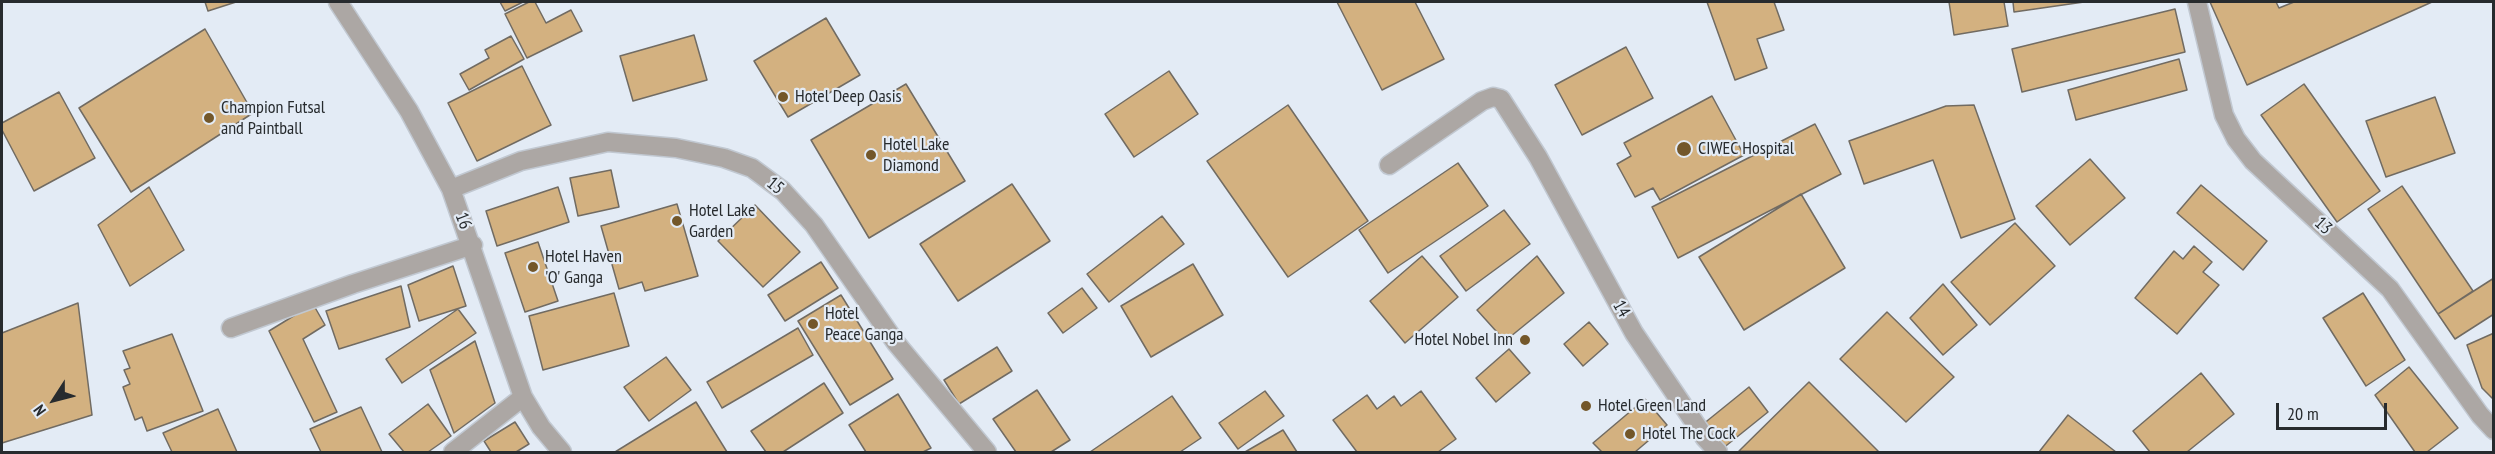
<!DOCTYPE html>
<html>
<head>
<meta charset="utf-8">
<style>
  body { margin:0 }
  #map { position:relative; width:2495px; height:454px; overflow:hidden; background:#e3ebf5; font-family:"PT Sans Narrow",sans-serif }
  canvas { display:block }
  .frame { position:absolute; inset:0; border:3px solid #272b2e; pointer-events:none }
  .north { position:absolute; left:24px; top:370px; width:60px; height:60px; -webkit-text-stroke:4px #e3ebf5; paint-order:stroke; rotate:234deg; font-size:16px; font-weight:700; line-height:24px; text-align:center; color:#272b2e }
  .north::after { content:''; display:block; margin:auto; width:21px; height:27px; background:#272b2e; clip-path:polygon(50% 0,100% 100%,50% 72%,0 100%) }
  .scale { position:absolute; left:2276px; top:403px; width:111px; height:27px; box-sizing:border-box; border:3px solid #272b2e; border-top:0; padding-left:8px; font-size:18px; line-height:21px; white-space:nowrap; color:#272b2e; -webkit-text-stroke:4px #e3ebf5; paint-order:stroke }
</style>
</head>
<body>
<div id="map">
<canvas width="2495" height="454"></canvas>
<div class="frame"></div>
<div class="north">N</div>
<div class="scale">20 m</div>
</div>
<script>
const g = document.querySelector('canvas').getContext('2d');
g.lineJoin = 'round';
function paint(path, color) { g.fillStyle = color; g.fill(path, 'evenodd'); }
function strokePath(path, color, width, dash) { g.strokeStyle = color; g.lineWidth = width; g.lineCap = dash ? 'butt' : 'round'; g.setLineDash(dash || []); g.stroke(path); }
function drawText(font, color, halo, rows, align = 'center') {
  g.font = font + ' "PT Sans Narrow",sans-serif'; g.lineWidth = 4.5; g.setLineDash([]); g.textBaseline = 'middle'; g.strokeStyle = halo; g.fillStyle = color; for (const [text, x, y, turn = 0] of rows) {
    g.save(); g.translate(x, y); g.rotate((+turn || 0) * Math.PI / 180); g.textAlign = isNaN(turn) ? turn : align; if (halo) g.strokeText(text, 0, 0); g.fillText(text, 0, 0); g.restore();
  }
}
const building = new Path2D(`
  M205 2H236L208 11Z
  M500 2H523L505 11Z
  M529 2H535L546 23 571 10 582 31 527 58 505 14Z
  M1337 2H1415L1444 59 1382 90Z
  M1707 2H1774L1784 30 1757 39 1767 68 1735 80Z
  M1949 2H2004L2008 26 1954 35Z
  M2013 2H2084L2014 12Z
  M2210 2H2276L2279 8 2294 2H2432L2247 85Z
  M2175 9 2185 52 2022 92 2012 49Z
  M826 18 860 75 788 117 754 61Z
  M205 29 253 113 131 192 79 108Z
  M694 35 707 80 633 101 620 56Z
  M511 36 524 59 469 90 460 74 489 58 485 50Z
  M1626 47 1653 98 1582 135 1555 85Z
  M2179 59 2187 90 2076 120 2068 90Z
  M522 66 551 125 477 161 448 103Z
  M1169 71 1198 114 1134 157 1105 114Z
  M906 84 965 181 869 238 811 140Z
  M2304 84 2380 191 2337 222 2261 115Z
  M59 92 95 158 34 191 2 130V123Z
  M1712 96 1744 155 1660 200 1653 188 1635 197 1617 164 1631 156 1624 143Z
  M2435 97 2455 153 2386 177 2366 121Z
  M1288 105 1368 221 1288 277 1207 161Z
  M1974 105 2015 219 1961 238 1933 160 1864 184 1849 141 1946 106Z
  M1815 124 1841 174 1678 258 1652 207Z
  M2090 159 2125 198 2070 245 2036 206Z
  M1458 163 1488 206 1388 273 1359 230Z
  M611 170 619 207 578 216 570 178Z
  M1012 184 1050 241 958 301 920 244Z
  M2201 185 2267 241 2243 270 2177 213Z
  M2402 186 2473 291 2438 314 2368 209Z
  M149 187 184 250 130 286 98 225Z
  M558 187 569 222 497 246 486 211Z
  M1801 194 1845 268 1744 330 1699 257Z
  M677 204 698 276 645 291 642 282 619 289 601 226Z
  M755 205 800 252 763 287 718 241Z
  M1504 210 1530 244 1466 291 1440 256Z
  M1162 216 1184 244 1109 302 1087 274Z
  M2015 223 2055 266 1990 325 1951 282Z
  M538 242 558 301 525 312 505 253Z
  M2194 246 2212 262 2203 272 2219 285 2177 334 2135 298 2174 251 2183 259Z
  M1422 256 1458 297 1405 343 1370 301Z
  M1537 256 1564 293 1505 341 1477 310Z
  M821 262 838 288 785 321 768 295Z
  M1193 264 1223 315 1151 357 1121 306Z
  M453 266 466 306 419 321 408 285Z
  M2494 278V314L2455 339 2438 314Z
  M1943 284 1977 325 1943 355 1910 318Z
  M401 286 410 327 339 349 326 311Z
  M1082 288 1097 308 1063 333 1048 313Z
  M614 293 629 346 543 370 529 316Z
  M2363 293 2405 360 2366 386 2323 318Z
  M841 295 893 379 850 405 798 321Z
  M78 303 92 415 2 443V333Z
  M313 304 325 325 303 339 337 412 314 422 269 331Z
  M458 309 476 333 402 383 386 359Z
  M1887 312 1954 377 1906 422 1840 359Z
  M1589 322 1608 344 1583 366 1564 344Z
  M798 328 813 355 722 408 707 382Z
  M2494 333V400L2482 388 2467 345Z
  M172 334 203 411 147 431 142 417 135 420 123 387 130 384 124 370 130 368 123 351Z
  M475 341 495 403 454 433 430 370Z
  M997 347 1012 371 959 404 944 380Z
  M1509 349 1530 373 1496 402 1476 378Z
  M666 357 691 390 649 421 624 387Z
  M2409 367 2458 428 2427 452H2415L2375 395Z
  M2201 373 2234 414 2187 452H2150L2133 431Z
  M1809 382 1879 452 1739 451Z
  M824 383 843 413 783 452H766L751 431Z
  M1749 387 1768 412 1722 449 1702 425Z
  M1037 390 1070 440 1051 452H1016L993 419Z
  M1265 391 1284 416 1238 449 1219 423Z
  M1421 391 1456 439 1438 452H1357L1333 420 1367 395 1377 409 1394 396 1401 406Z
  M898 394 931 448 923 452H866L849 425Z
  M1172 396 1201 438 1180 452H1090Z
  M1645 399 1667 425 1635 452H1602L1593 443Z
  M696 402 727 452H615Z
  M428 404 451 436 428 452H404L389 434Z
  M361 407 382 452H321L310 429Z
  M218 409 237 452H172L163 433Z
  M2068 415 2116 452H2039Z
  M515 422 529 444 516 452H491L484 441Z
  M1283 430 1297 452H1245Z`);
const minor = new Path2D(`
  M338 2 409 111 451 189 523 397 541 427 562 452
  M2197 2 2224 115 2236 139 2253 161 2390 289 2480 415 2494 430
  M1389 165 1482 101 1493 97 1501 99 1538 157 1634 333 1705 438 1718 452
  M451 189 521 161 608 142 676 148 724 158 752 168 783 191 814 225 896 343 987 452
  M231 328 353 284 473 245
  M453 452 523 397`);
const markers = [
  [783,97,6,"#73572a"],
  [209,118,6,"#73572a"],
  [1684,149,8,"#73572a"],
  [871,155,6,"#73572a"],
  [677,221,6,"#73572a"],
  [533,267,6,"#73572a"],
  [813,324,6,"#73572a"],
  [1525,340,6,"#73572a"],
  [1586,406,6,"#73572a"],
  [1630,434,6,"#73572a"]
];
const poiNames = [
  ["Hotel Deep Oasis",795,97],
  ["Champion Futsal",221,108],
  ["and Paintball",221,129],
  ["Hotel Lake",883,145],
  ["Diamond",883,166],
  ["CIWEC Hospital",1698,149],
  ["Hotel Lake",689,211],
  ["Garden",689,232],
  ["Hotel Haven",545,257],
  ["'O' Ganga",545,278],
  ["Hotel",825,314],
  ["Peace Ganga",825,335],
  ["Hotel Nobel Inn",1513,340,"right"],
  ["Hotel Green Land",1598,406],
  ["Hotel The Cock",1642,434]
];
const streetNames = [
  ["15",775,186,39],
  ["16",463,221,69],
  ["13",2323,226,43],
  ["14",1621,309,61]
];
paint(building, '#d3b180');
strokePath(building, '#716b62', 1.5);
strokePath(minor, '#c1c8d1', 21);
strokePath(minor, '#aca7a4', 18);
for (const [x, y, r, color] of markers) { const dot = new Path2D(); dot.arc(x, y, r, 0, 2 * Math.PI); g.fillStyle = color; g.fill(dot); strokePath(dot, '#e3ebf5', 2); }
drawText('18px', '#272b2e', '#e3ebf5', poiNames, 'left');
drawText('18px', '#272b2e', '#e3ebf5', streetNames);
</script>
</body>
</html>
